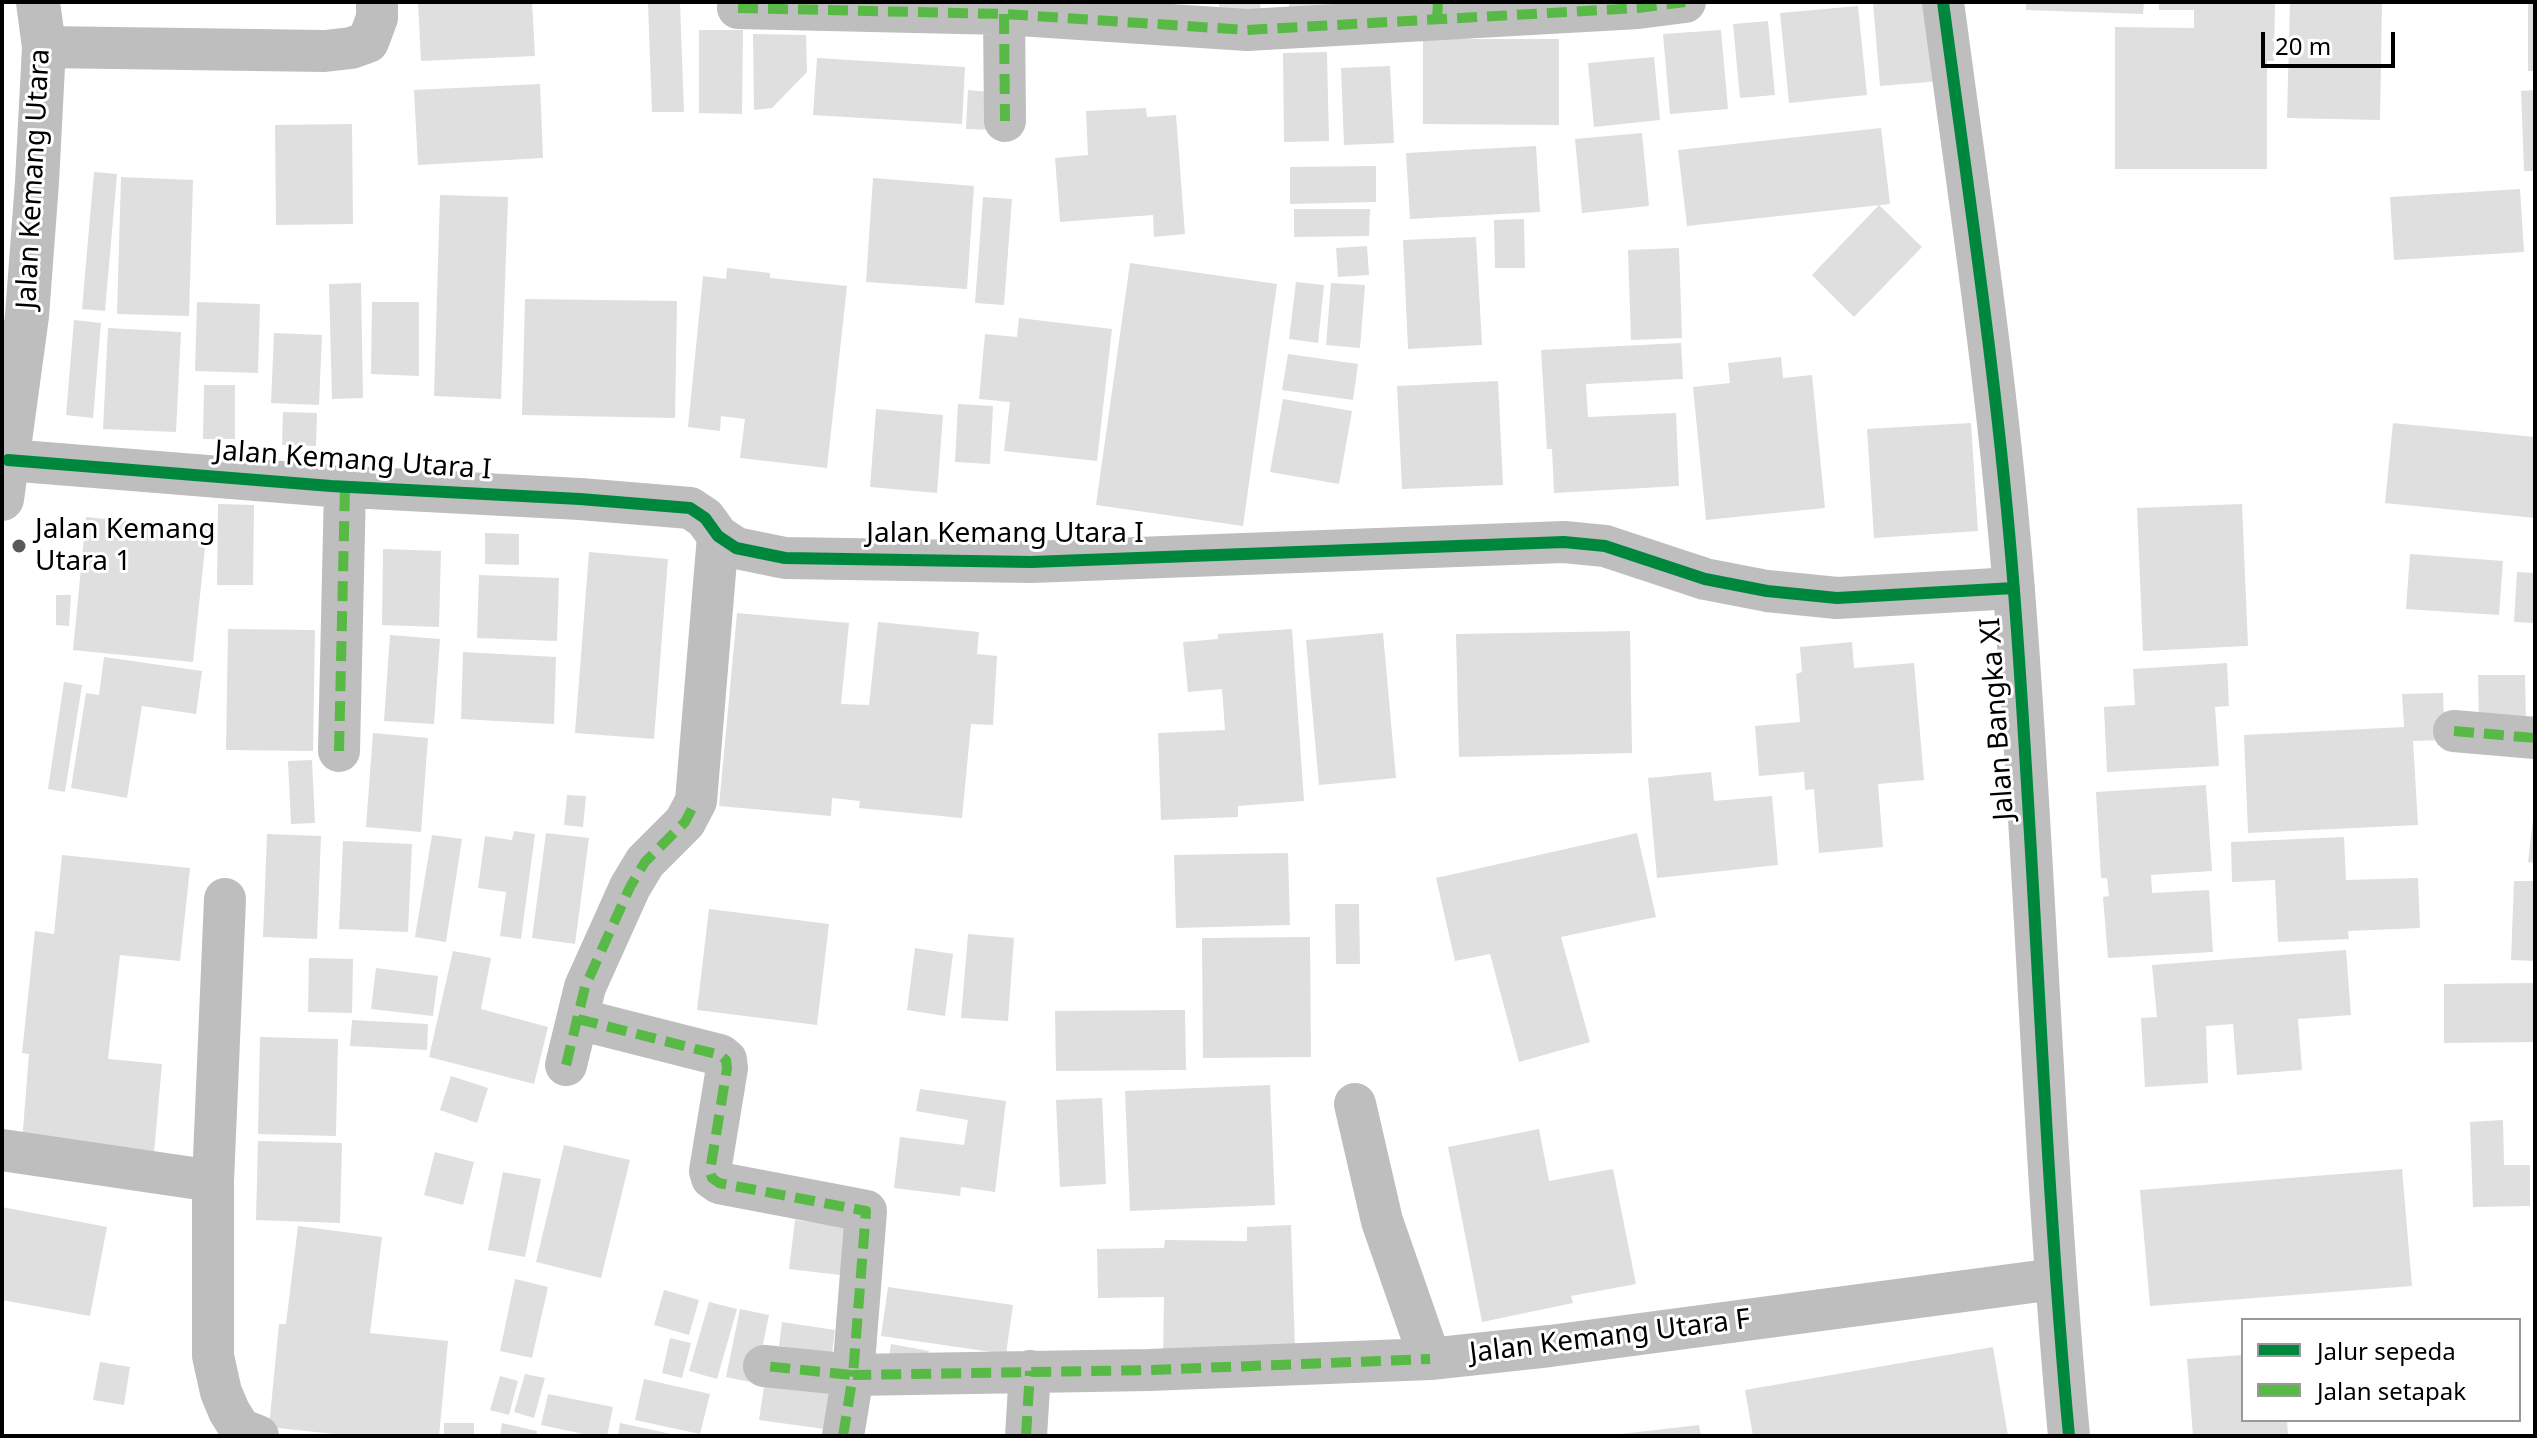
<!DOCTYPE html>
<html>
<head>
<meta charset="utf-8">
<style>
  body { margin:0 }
  #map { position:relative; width:2537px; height:1438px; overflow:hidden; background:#fff; font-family:"Noto Sans",sans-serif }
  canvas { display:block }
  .frame { position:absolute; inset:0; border:4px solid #000; pointer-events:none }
  .legend { position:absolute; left:2241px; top:1318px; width:280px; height:104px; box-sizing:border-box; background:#fff; border:2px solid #999; margin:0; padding:10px 14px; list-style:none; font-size:24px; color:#000 }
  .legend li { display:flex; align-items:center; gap:16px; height:40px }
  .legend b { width:40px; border:2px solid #999 }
  .scale { position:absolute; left:2261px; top:32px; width:134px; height:36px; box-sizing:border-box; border:4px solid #000; border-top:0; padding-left:10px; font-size:24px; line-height:28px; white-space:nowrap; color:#000; -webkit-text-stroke:6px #fff; paint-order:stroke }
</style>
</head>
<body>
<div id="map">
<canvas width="2537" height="1438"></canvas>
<div class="frame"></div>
<ul class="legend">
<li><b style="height:10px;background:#00873e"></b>Jalur sepeda</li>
<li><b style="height:10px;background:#58b947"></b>Jalan setapak</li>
</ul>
<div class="scale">20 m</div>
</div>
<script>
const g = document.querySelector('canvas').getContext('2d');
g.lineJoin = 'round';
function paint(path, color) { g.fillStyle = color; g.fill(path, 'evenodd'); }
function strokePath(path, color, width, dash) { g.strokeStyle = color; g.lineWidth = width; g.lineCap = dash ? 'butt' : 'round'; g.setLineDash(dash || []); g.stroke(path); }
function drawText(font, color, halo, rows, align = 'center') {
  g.font = font + ' "Noto Sans",sans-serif'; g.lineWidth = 6; g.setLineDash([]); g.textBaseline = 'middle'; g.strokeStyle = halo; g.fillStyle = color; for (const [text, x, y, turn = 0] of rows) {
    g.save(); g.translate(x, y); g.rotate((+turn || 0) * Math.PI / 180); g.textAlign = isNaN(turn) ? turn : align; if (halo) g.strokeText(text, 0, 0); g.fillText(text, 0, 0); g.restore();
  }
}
const building = new Path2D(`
  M418 2H532L535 56 421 61Z
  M1219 2H1260L1261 15 1220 19Z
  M1289 2H1340V13H1289Z
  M1873 2H1934L1941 81 1880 86Z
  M2026 2H2144L2143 14 2026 10Z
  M2159 2H2275L2274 61H2267V169H2115V27L2194 28V10H2159Z
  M2290 2H2382L2380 120 2287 118Z
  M2528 2H2535V71H2528Z
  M648 3H680L684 112H652Z
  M1858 6 1867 95 1789 103 1780 13Z
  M1768 21 1775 95 1740 98 1733 24Z
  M699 30H743L742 114 699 113Z
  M1721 30 1728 109 1670 114 1663 34Z
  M753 34 806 35 807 72 772 108 754 110Z
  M1423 39H1559V125L1423 124Z
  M1327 52 1329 141 1284 142 1283 53Z
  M1654 57 1660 120 1594 127 1588 63Z
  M817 58 965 67 962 124 813 115Z
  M1390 66 1394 143 1344 145 1341 68Z
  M540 84 543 158 418 165 414 90Z
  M968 90 1001 93 999 130 966 129Z
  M2535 90V171H2524L2521 91Z
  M1146 108 1147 117 1176 115 1185 234 1154 237 1153 215 1060 222 1055 158 1088 155 1086 111Z
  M352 124 353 224 276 225 275 125Z
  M1881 128 1890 204 1687 226 1678 150Z
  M1642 133 1649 206 1582 213 1575 139Z
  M1536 146 1540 212 1410 219 1406 153Z
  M1376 166V202L1290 204V167Z
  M94 172 117 174 105 311 82 309Z
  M121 177 193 180 189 316 117 314Z
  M873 178 974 186 967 289 866 282Z
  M2520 189 2524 252 2394 260 2390 197Z
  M440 195 508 197 501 399 434 396Z
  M983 197 1012 199 1004 305 975 303Z
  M1879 205 1922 247 1854 317 1812 275Z
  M1294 209H1370L1369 236 1294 237Z
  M1524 219 1525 268H1495L1494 220Z
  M1476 237 1482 345 1408 349 1403 240Z
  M1367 246 1369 275 1338 277 1336 248Z
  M1679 248 1682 338 1631 340 1628 250Z
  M1130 263 1277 284 1243 526 1096 505Z
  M727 268 770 273V278L847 286 827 468 740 458 745 419 721 416 720 431 688 427 703 276 726 279Z
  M1296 282 1324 285 1318 343 1289 339Z
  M361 283 363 398 332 399 329 284Z
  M1331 283 1365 285 1360 348 1326 345Z
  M525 299 677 301 675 418 522 415Z
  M197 302 260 304 258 373 195 371Z
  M372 302H419V376L371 374Z
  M1019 318 1112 329 1097 461 1004 451 1010 402 979 399 985 334 1017 337Z
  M74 320 101 323 93 418 66 415Z
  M108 328 181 332 176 432 103 429Z
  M274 333 322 335 319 405 271 403Z
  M1681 343 1683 379 1586 384 1588 417 1676 413 1679 486 1554 493 1552 449H1547L1541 350Z
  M1288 354 1358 364 1353 400 1282 390Z
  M1781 357 1783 378 1812 375 1825 508 1706 520 1693 387 1730 383 1728 363Z
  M1498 381 1503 485 1402 489 1397 386Z
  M204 385H235V439H203Z
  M1283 399 1352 411 1339 484 1270 472Z
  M958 404 993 406 990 464 955 462Z
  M876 409 943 415 937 493 870 487Z
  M283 412 317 413 316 446 282 445Z
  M1971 423 1978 531 1874 538 1867 429Z
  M2393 423 2535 437V518L2385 503Z
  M218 504 254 505 253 585H217Z
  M2242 504 2248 646 2143 651 2137 508Z
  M86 517 207 529 193 662 73 650Z
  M485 533 519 534V565L485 564Z
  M383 549 441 551 439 627 382 625Z
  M589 552 668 559 654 739 575 733Z
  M2410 554 2503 561 2499 615 2406 609Z
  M2517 572 2535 573V623L2514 622Z
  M479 575 559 578 557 641 477 638Z
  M56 595H71L69 626 56 625Z
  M737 613 849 623 841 704 869 705 878 622 979 632 977 654 997 656 993 725 971 724 962 818 859 808 860 801 832 798 831 816 719 806Z
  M228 629 315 630 313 751 226 750Z
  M1292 629 1304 801 1238 806V817L1161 820 1158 733 1225 730 1222 689 1188 692 1183 642 1218 639V634Z
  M1630 631 1632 753 1459 757 1456 634Z
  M1383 633 1396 778 1319 785 1306 640Z
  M390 635 440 639 434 724 384 721Z
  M1852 642 1854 668 1914 663 1924 780 1878 784 1883 847 1819 853 1814 789 1805 790 1804 772 1759 776 1755 726 1800 722 1796 674 1802 672 1800 647Z
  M463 652 556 657 554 724 461 719Z
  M104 657 202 671 196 714 142 706 127 798 71 788 86 693 99 695Z
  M2227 663 2229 706 2215 707 2219 766 2107 772 2104 707 2135 705 2133 669Z
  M2478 675H2525L2526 724H2479Z
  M64 682 82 685 65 792 48 789Z
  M2443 693 2445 740 2413 741 2418 825 2248 833 2244 735 2404 727 2402 694Z
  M373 733 428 738 421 832 366 827Z
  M312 760 315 823 291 824 288 761Z
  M1711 772 1714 801 1772 796 1778 865 1657 878 1648 778Z
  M2206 785 2212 871 2151 875 2152 893 2209 890 2213 952 2108 958 2103 897 2109 896 2107 878H2101L2096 792Z
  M567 795 586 796 583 827 564 825Z
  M2533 820H2535V863L2528 862Z
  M514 831 535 834 521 939 500 936 506 892 478 888 485 836 512 840Z
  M546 833 589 838 575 944 532 938Z
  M1637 833 1656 917 1561 937 1590 1042 1519 1062 1490 954 1455 961 1436 878Z
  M267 834 321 836 317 939 263 937Z
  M432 835 462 839 446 942 415 937Z
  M2344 837 2346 880 2418 878 2420 928 2348 931 2349 939 2278 942 2275 880 2232 882 2231 842Z
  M343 841 412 844 408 932 339 929Z
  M1288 853 1290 925 1176 928 1174 855Z
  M62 855 190 868 180 961 120 955 108 1059 162 1064 154 1153 22 1142 29 1054 22 1053 35 931 54 934Z
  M2514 881H2535V961L2511 960Z
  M1335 904H1359L1360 964H1336Z
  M709 909 829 924 817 1025 697 1010Z
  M968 934 1014 938 1008 1021 961 1018Z
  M1310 937 1311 1057 1203 1058 1202 938Z
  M915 948 953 954 945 1016 907 1010Z
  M2346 950 2351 1015 2298 1019 2302 1070 2237 1075 2233 1024 2206 1026 2208 1083 2145 1087 2141 1018 2157 1017 2152 965Z
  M453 951 491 958 481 1009 548 1027 534 1084 429 1057Z
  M309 958 353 959 352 1013 308 1012Z
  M376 968 438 976 433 1016 371 1009Z
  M2535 983V1042L2444 1043V984Z
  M1185 1010 1186 1070 1056 1071 1055 1011Z
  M352 1020 428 1024 427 1050 350 1046Z
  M260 1037 338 1039 336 1136 258 1134Z
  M451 1076 488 1088 477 1123 440 1110Z
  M1270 1085 1275 1205 1130 1211 1125 1091Z
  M920 1089 1006 1101 995 1192 961 1187 960 1196 894 1188 900 1137 964 1145 968 1120 916 1111Z
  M1102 1098 1106 1184 1060 1187 1056 1100Z
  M2503 1120 2504 1165H2530V1206L2473 1207 2470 1122Z
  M1539 1129 1549 1181 1613 1169 1636 1284 1571 1296 1573 1303 1482 1322 1448 1147Z
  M258 1141 342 1143 340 1223 256 1220Z
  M564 1145 630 1160 601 1278 536 1262Z
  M435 1152 474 1162 463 1205 424 1195Z
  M2402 1169 2412 1286 2150 1306 2140 1190Z
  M503 1172 541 1179 525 1257 488 1250Z
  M2 1207 107 1227 90 1316 2 1300Z
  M795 1220 862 1228 857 1277 789 1269Z
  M1291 1225 1295 1348 1163 1360 1164 1297 1098 1298 1097 1249 1164 1248 1165 1240 1247 1241V1227Z
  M298 1226 382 1237 370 1333 448 1341 439 1436H353L269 1427 279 1324H286Z
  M515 1279 548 1287 532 1358 500 1351Z
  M888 1287 1013 1305 1006 1354 881 1336Z
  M664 1290 699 1300 689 1335 654 1325Z
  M709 1302 737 1309 717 1379 689 1371Z
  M740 1309 769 1315 755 1383 726 1377Z
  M782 1322 835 1330 832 1354 779 1346Z
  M670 1338 691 1343 682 1378 662 1373Z
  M891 1344 929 1351 925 1366 888 1363Z
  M1993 1347 2008 1436H1753L1745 1390Z
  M2243 1355V1420H2287L2288 1436H2193L2187 1359Z
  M100 1362 130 1367 124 1405 93 1400Z
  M766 1373 831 1383 824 1429 759 1420Z
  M525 1374 545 1378 534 1418 514 1412Z
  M500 1376 518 1381 509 1415 490 1410Z
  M644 1379 710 1394 700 1434 635 1420Z
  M548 1394 613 1407 607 1436H593L541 1425Z
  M444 1423H474V1436H444Z
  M502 1423 537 1431 536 1436H500Z
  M620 1423 676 1435V1436H618Z
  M1699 1425 1701 1436H1621V1434Z`);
const minor = new Path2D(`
  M1943 2C1969 198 1999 394 2014 591 2036 873 2043 1155 2069 1436
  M738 8 1004 14 1247 30 1638 8 1685 2
  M1004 14 1005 121
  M44 47 325 51 351 48 368 42 377 18V2
  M8 460 331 486 580 499 690 508 705 518 718 536 736 548 785 558 1031 562 1564 542 1605 546 1705 579 1767 591 1837 598 2014 588
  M2454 731 2535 738
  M339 751 345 487
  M225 899 213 1181V1356L221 1392 229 1411 240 1429 258 1436
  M578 1019 720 1055 726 1060 727 1068 710 1171 712 1178 719 1183 866 1211 853 1375 764 1366
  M566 1065 585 987 630 887 645 862 685 822 696 801 718 536
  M1355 1104 1382 1221 1430 1359
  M2 1150 213 1181
  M843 1436 853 1375 1149 1370 1430 1359 1550 1346 2055 1279
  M1026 1436 1030 1371`);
const tertiary = new Path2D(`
  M2 499 27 316 37 182 44 47 38 2`);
const quiet = new Path2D(`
  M738 8 1004 14 1247 30 1638 8 1685 2
  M1004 14 1005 121
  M1437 20 1438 2
  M2454 731 2535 738
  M339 751 345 487
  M578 1019 720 1055 726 1060 727 1068 710 1171 712 1178 719 1183 866 1211 853 1375 764 1366
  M566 1065 585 987 630 887 645 862 685 822 696 801
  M843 1436 853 1375 1149 1370 1430 1359
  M1026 1436 1030 1371`);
const cycleway = new Path2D(`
  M1943 2C1969 198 1999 394 2014 591 2036 873 2043 1155 2069 1436
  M8 460 331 486 580 499 690 508 705 518 718 536 736 548 785 558 1031 562 1564 542 1605 546 1705 579 1767 591 1837 598 2014 588`);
const markers = [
  [19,546,8,"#595959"]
];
const streetNames = [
  ["Jalan Kemang Utara",34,179,-87],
  ["Jalan Kemang Utara I",353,461,4],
  ["Jalan Kemang Utara I",1005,534],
  ["Jalan Bangka XI",1998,719,-94],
  ["Jalan Kemang Utara F",1610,1337,-7]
];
const poiNames = [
  ["Jalan Kemang",35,530],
  ["Utara 1",35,562]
];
paint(building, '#dfdfdf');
strokePath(minor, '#bebebe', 42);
strokePath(tertiary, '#bebebe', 44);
strokePath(quiet, '#58b947', 10, [20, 10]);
strokePath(cycleway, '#00873e', 12);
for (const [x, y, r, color] of markers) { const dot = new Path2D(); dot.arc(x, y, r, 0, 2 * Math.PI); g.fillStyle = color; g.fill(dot); strokePath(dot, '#fff', 3); }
drawText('28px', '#000', '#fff', streetNames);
drawText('28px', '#000', '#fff', poiNames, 'left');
</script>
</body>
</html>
